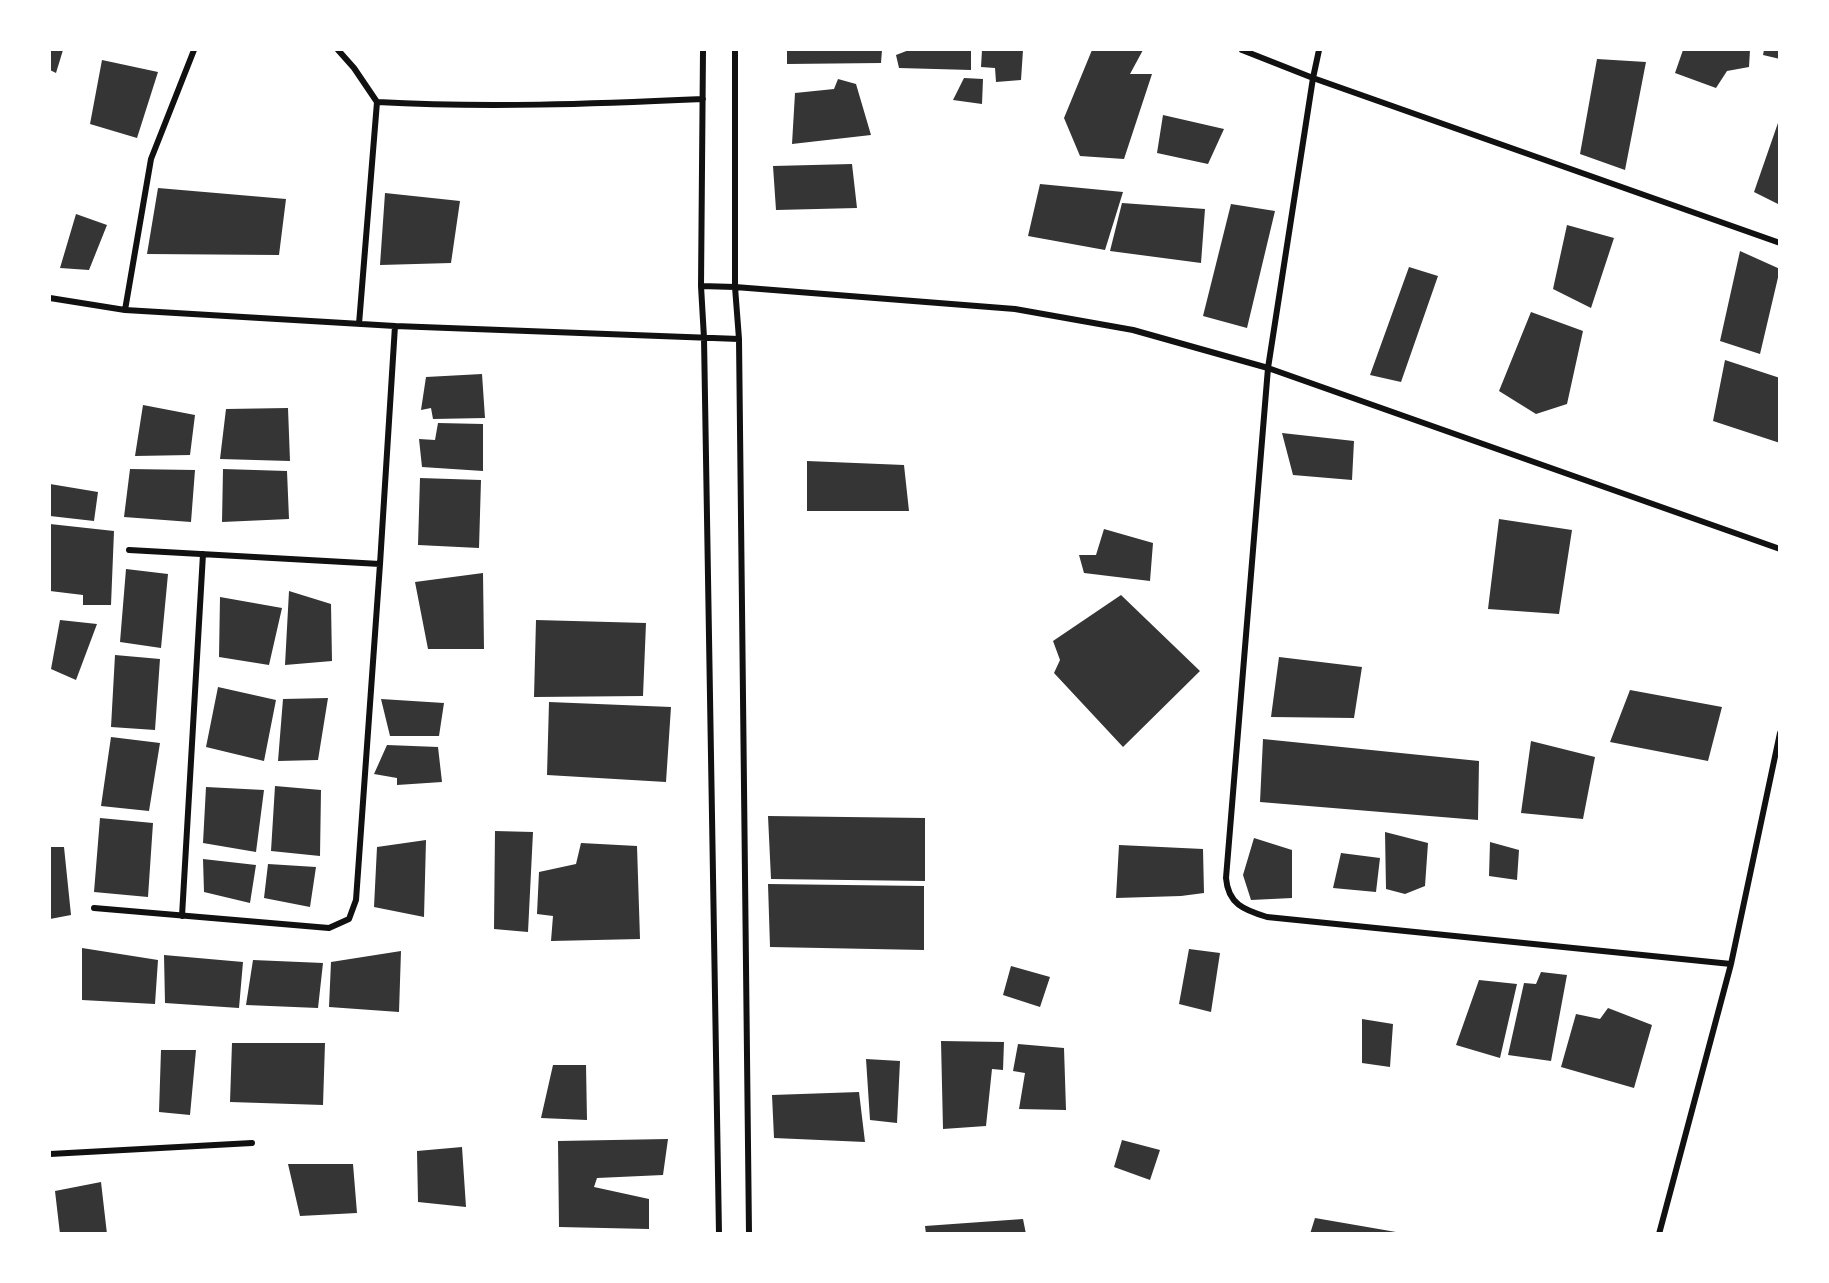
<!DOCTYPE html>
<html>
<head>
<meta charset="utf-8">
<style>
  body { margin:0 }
  #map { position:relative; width:1829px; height:1283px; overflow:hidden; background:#fff; font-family:Lato,sans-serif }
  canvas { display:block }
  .frame { position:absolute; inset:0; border:51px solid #fff; pointer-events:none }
</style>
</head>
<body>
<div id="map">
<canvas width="1829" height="1283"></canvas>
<div class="frame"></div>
</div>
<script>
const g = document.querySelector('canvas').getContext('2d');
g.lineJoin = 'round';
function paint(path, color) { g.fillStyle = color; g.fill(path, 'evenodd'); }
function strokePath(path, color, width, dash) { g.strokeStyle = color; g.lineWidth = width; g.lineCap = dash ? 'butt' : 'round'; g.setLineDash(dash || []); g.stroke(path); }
const building = new Path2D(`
  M50 50H63L56 73 50 70Z
  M787 50H882L881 63 787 64Z
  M909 50H971V70L899 68 896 55Z
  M982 50H1023L1021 80 996 82 995 68 981 67Z
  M1092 50H1143L1130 74H1152L1124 159 1080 156 1064 118Z
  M1683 50H1750L1749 67 1727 71 1716 88 1675 73Z
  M1764 50H1780V59L1763 55Z
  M1597 59 1646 62 1625 170 1580 154Z
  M102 60 158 72 137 138 90 124Z
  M964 78 983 79 982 104 953 100Z
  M838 79 856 84 871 135 792 144 795 93 834 89Z
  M1163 115 1224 129 1208 164 1157 153Z
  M1779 120H1780V205L1754 192Z
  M852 164 857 208 776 210 773 166Z
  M1040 184 1123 192 1105 250 1028 236Z
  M158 188 286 199 279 255 147 254Z
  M385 193 460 201 451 263 380 265Z
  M1122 203 1205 209 1201 263 1110 251Z
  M1231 204 1275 211 1247 328 1203 316Z
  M76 214 107 225 89 270 60 268Z
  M1567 225 1614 238 1591 308 1553 289Z
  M1740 251 1780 269 1760 354 1720 341Z
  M1409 267 1438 276 1401 382 1370 375Z
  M1531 312 1583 331 1567 404 1536 414 1499 391Z
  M1725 360 1780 378V443L1713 421Z
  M482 374 485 418 433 419 431 408 421 410 426 377Z
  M143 405 195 415 190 455 135 456Z
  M288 408 290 461 220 459 226 409Z
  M438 423 483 424V471L422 467 419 439 435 440Z
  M1282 433 1354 441 1352 480 1293 475Z
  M807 461 904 465 909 511H807Z
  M130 469 195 470 191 522 124 517Z
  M223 469 287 471 289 519 222 522Z
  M420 478 481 480 479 548 418 545Z
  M50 484 98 492 94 521 50 516Z
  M1499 519 1572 530 1559 614 1488 609Z
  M50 524 114 531 111 605H83V595L50 591Z
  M1104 529 1153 543 1150 581 1084 573 1079 555H1096Z
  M126 569 168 574 161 648 120 642Z
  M483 573 484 649H428L415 582Z
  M289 591 331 604 332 661 285 665Z
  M1121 595 1200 671 1123 747 1054 673 1060 660 1053 641Z
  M220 597 282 608 269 665 219 657Z
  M60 620 97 624 76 680 51 669Z
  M536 620 646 623 643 696 534 697Z
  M115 655 160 659 155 730 111 727Z
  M1279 657 1362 667 1354 718 1271 717Z
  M218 687 276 700 264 761 206 747Z
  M1630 690 1722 707 1708 761 1610 742Z
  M328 698 318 760 278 761 283 699Z
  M381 699 444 703 439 736H390Z
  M549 702 671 707 666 782 547 775Z
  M111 737 160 743 149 811 101 806Z
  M1263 739 1479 761 1478 820 1260 802Z
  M1531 741 1595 757 1583 819 1521 813Z
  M387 745 438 747 442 782 397 785V778L374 774Z
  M275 786 321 790 320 856 271 851Z
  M206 787 264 790 256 852 203 843Z
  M768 816 925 818V881L771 879Z
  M100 818 153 823 148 897 94 892Z
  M495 831 533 832 528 932 494 929Z
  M1385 832 1428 843 1425 886 1405 894 1386 889Z
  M1254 838 1292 850V898L1251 900 1243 875Z
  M426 840 424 917 374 907 377 847Z
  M1490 842 1519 850 1517 880 1489 876Z
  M581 843 637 846 640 939 551 941 553 916 537 914 539 872 576 864Z
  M1119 845 1203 849 1204 893 1181 896 1116 898Z
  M50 847H64L71 915 50 919Z
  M1341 853 1380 858 1376 892 1333 888Z
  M203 859 256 865 250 903 204 892Z
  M268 864 316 867 310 907 264 898Z
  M768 884 924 886V950L770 947Z
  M82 948 158 960 155 1004 82 1000Z
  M1189 949 1220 953 1211 1012 1179 1004Z
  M401 951 399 1012 329 1007 331 962Z
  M164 955 243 962 239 1008 165 1003Z
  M253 960 323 963 318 1008 246 1005Z
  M1011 966 1050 977 1040 1007 1003 995Z
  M1541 972 1567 975 1551 1061 1508 1055 1524 983 1536 984Z
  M1479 980 1517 984 1500 1058 1456 1045Z
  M1608 1008 1652 1025 1634 1088 1561 1067 1576 1014 1600 1019Z
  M1362 1019 1393 1024 1390 1067 1362 1063Z
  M941 1041 1004 1042 1003 1070 992 1069 986 1126 943 1129Z
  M232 1043H325L323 1105 230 1102Z
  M1018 1044 1064 1048 1066 1110 1019 1109 1025 1073 1013 1071Z
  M161 1050H196L190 1115 159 1112Z
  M866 1059 900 1061 897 1123 870 1120Z
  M553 1065H586L587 1120 541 1118Z
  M859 1092 865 1142 774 1138 772 1095Z
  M668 1139 663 1175 597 1178 594 1187 649 1199V1229L559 1227 558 1141Z
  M1122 1140 1160 1150 1150 1180 1114 1167Z
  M462 1147 466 1207 418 1202 417 1151Z
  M288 1164H353L357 1213 300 1216Z
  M101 1182 107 1234H60L55 1191Z
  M1315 1218 1396 1232V1234H1310Z
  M1023 1219 1026 1234H926L925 1226Z`);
const minor = new Path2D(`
  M338 50 354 68 377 102C485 108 594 104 703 99
  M703 50 701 286 704 338 719 1234
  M735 50V287L739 339 749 1234
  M1242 50 1313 78 1780 243
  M1319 50 1313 78 1268 368 1226 878C1228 904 1244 910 1267 917L1731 964
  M701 286 735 287 1015 309 1133 330 1268 368 1780 549
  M50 298 125 310 395 326 739 339
  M125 310 151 159 194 50
  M359 324 377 102
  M129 550 380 564
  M94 908 329 928 349 919 356 900 380 564 395 326
  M182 916 203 554
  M50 1154 252 1143
  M1659 1234 1731 964 1780 733`);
paint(building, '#353535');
strokePath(minor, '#111', 6);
</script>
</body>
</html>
